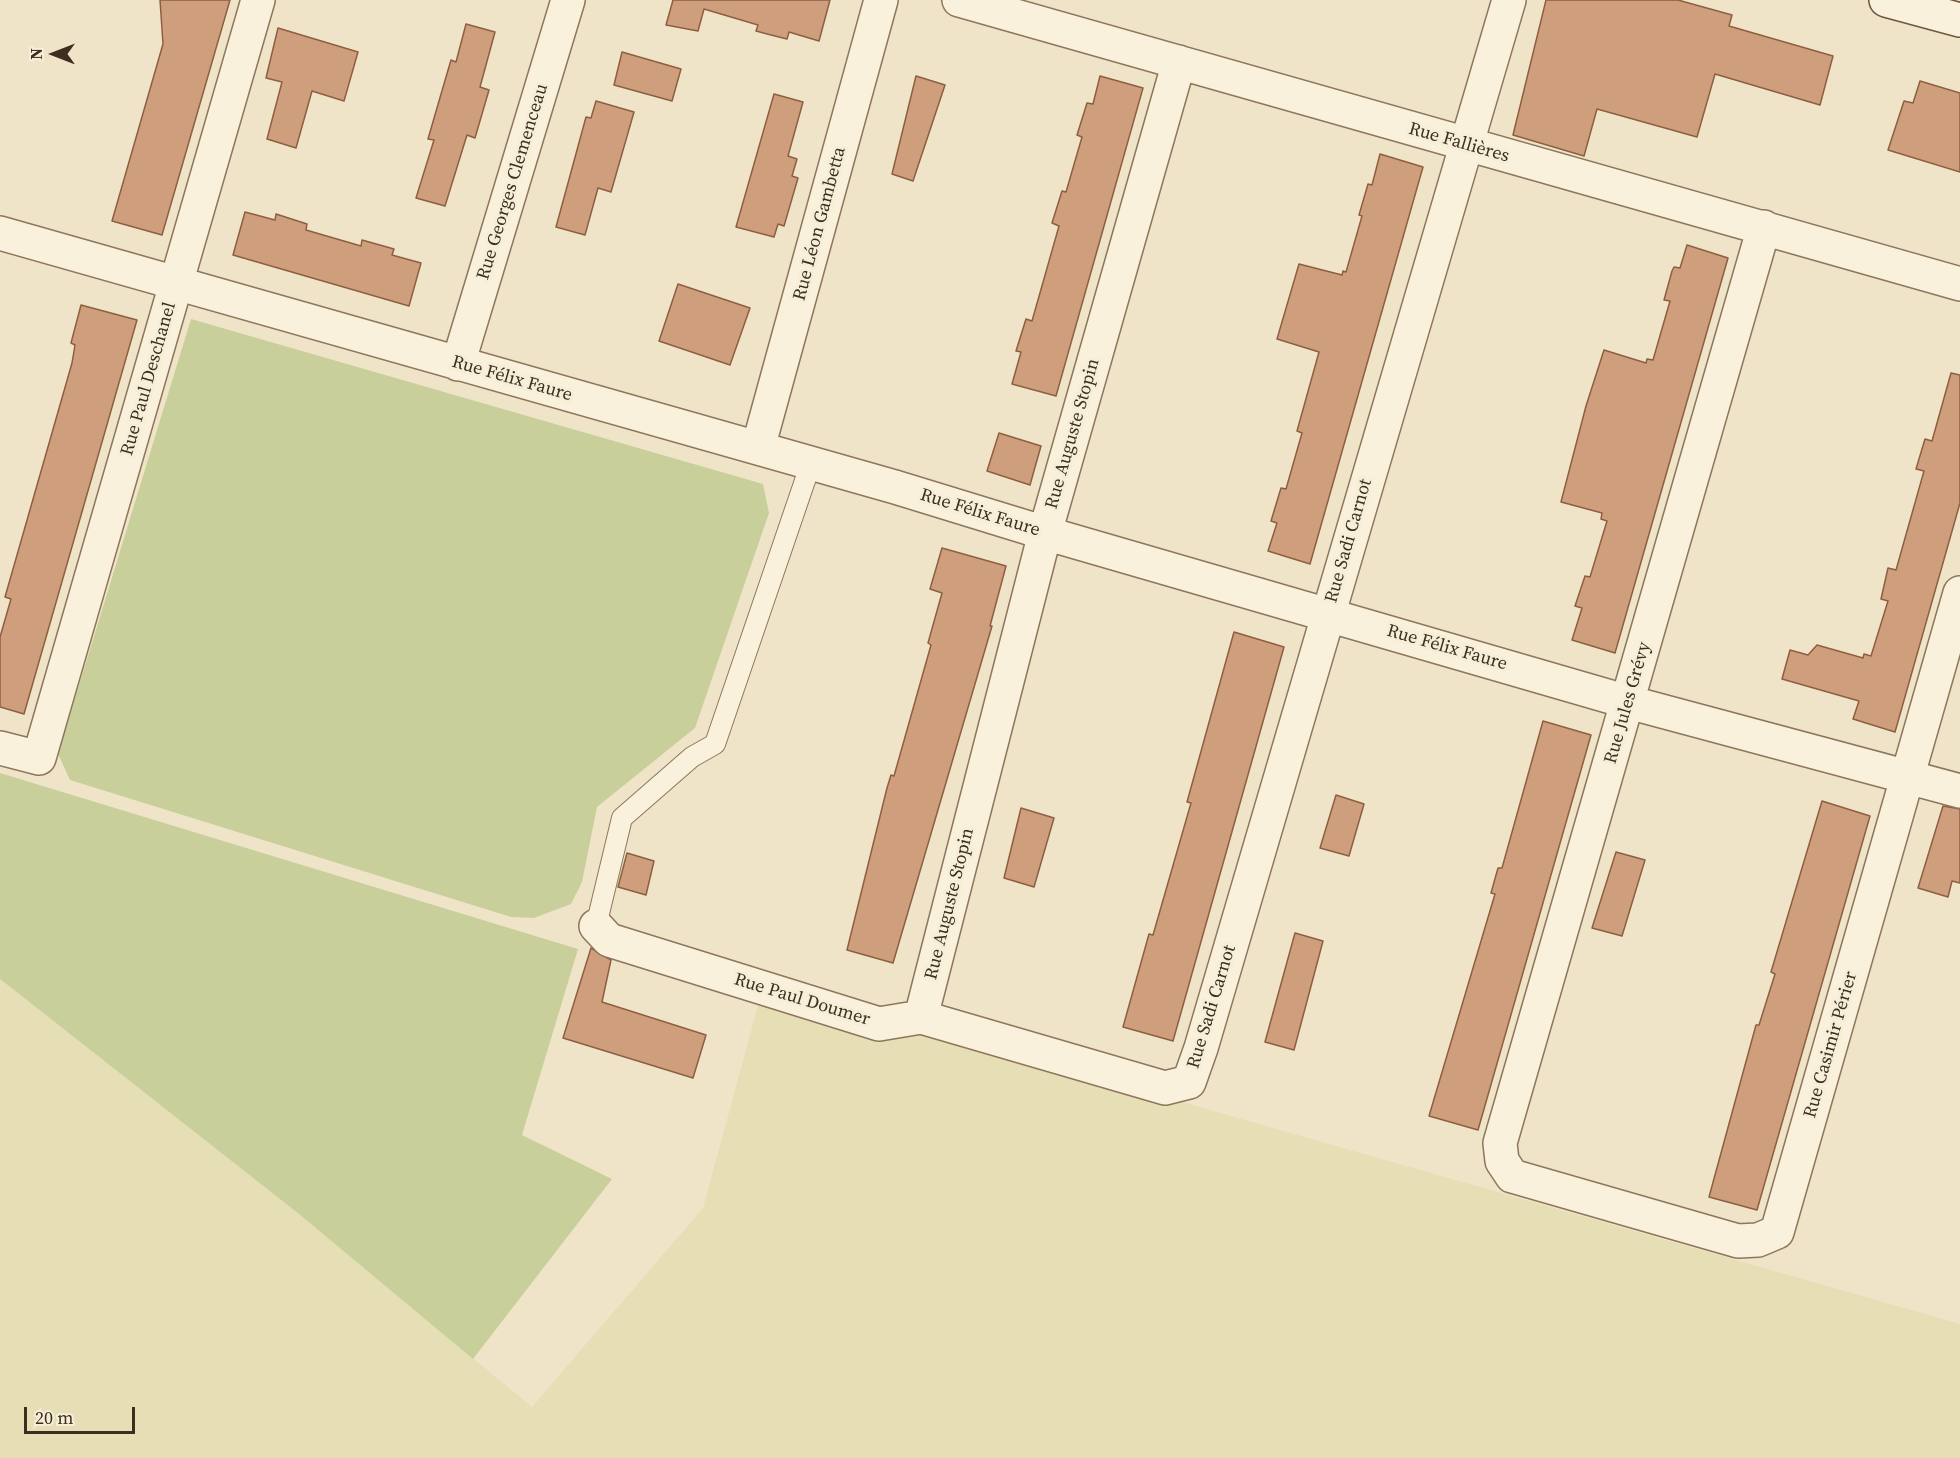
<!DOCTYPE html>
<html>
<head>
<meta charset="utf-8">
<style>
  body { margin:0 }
  #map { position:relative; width:1960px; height:1458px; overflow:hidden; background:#f0e4c8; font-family:"Source Serif 4",serif }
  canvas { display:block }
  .north { position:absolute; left:24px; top:24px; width:60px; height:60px; -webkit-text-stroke:4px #f7eed8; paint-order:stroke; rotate:270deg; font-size:16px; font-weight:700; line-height:24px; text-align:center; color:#3d2e20 }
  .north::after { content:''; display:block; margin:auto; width:21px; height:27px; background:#3d2e20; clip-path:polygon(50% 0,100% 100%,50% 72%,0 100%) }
  .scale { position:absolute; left:24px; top:1407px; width:111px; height:27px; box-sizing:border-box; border:3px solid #3d2e20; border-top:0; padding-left:8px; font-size:18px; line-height:21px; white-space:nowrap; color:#3d2e20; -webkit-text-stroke:4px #f7eed8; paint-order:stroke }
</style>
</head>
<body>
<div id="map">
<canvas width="1960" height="1458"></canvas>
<div class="north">N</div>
<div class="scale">20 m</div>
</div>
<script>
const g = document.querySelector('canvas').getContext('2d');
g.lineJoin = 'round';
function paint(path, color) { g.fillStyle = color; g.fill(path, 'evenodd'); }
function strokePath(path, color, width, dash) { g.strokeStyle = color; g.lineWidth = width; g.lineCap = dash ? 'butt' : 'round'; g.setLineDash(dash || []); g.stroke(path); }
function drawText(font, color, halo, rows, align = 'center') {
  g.font = font + ' "Source Serif 4",serif'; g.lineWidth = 6; g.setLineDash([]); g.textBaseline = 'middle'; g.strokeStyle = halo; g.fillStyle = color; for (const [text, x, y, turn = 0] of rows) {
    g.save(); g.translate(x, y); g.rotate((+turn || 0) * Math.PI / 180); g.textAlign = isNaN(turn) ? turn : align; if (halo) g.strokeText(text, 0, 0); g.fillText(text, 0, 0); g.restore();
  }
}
const farmland = new Path2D(`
  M0 979 299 1214 532 1407 703 1208 759 1002 912 1025 1960 1324V1458H0Z`);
const green = new Path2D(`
  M191 319 763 484 769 513 695 728 597 807 582 882 571 904 534 918 511 917 70 780 58 754Z
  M0 773 578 949 522 1135 612 1179 473 1359 299 1214 0 979Z`);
const building = new Path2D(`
  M160 0H230L162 235 112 221 163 44Z
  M673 0H830L819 41 789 32 787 39 771 35 756 31 758 25 704 9 698 31 666 25Z
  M1546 0H1678L1732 15 1729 26 1833 56 1820 105 1715 74 1697 137 1597 109 1584 156 1513 135Z
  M466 24 495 32 480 87 489 90 475 138 467 135 445 206 416 198 434 140 428 139 439 101 451 60 456 62Z
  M278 28 358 52 344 101 312 91 296 148 267 139 282 82 266 78Z
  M622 52 681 69 672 101 614 85Z
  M916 76 945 85 913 181 892 174Z
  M1100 76 1143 88 1056 396 1012 384 1021 352 1016 351 1026 319 1032 321 1059 226 1052 223 1062 191 1066 192 1082 137 1077 135 1087 103 1093 104Z
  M1920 81 1960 93V172L1888 150 1904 101 1913 103Z
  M774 94 803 102 788 156 797 159 792 176 798 178 784 226 778 224 774 237 736 227Z
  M596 101 634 112 611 192 598 188 585 235 556 227 586 117 591 118Z
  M1380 154 1423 167 1310 564 1268 551 1277 523 1271 521 1281 488 1286 489 1302 433 1297 431 1319 352 1277 339 1299 264 1342 275 1343 271 1346 272 1362 216 1359 215 1368 184 1372 185Z
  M245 212 275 220 276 214 307 224 306 230 361 246 362 240 394 249 392 255 421 263 409 306 233 255Z
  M1687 245 1728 258 1615 653 1572 640 1582 608 1575 606 1585 576 1590 577 1607 521 1601 519 1602 513 1561 502 1586 406 1604 350 1646 363 1647 359 1653 360 1670 301 1664 300 1672 271 1674 267 1680 268Z
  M678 284 750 308 730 365 659 341Z
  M81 305 137 320 24 714 0 707V637L11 599 5 597 72 363 75 345 71 343Z
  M1951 373 1960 375V503L1895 732 1853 719 1859 701 1782 679 1790 650 1808 655 1817 645 1863 658 1864 654 1871 656 1888 601 1881 599 1888 568 1896 570 1924 471 1916 469 1925 439 1932 441Z
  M999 433 1041 446 1030 485 987 471Z
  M942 548 1006 566 990 626H992L893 963 847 950 887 788 891 775 894 776 931 645 928 643 942 593 930 589Z
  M1234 632 1284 647 1173 1041 1123 1027 1149 934 1153 935 1191 803 1187 802Z
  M1543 721 1591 735 1478 1130 1429 1116 1495 894 1491 893 1498 868H1502Z
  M1336 795 1364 804 1349 856 1320 848Z
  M1822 801 1870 816 1757 1210 1709 1197 1756 1025H1759L1775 974 1771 972Z
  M1943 806 1960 809V883L1952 881 1948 897 1918 888Z
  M1021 808 1054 818 1034 887 1004 878Z
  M1616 852 1645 860 1622 936 1592 928Z
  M627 853 654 861 646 895 618 887Z
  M1295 933 1323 941 1294 1050 1265 1042Z
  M591 948 611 960 602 1002 706 1035 693 1078 563 1038Z`);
const lane = new Path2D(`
  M596 926 622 818 692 757 715 744 811 463`);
const street = new Path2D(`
  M959 0 1960 284
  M1764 227 1500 1143 1502 1161 1512 1176 1738 1241 1758 1240 1777 1232 1960 593
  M0 233 895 487 1045 533 1628 702 1960 791
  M458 364 568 0
  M758 448 881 0
  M0 748 39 758 258 0
  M596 926 609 940 879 1024 921 1017 1165 1088 1189 1082 1201 1048 1509 0
  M921 1017 1045 533 1179 62`);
const secondary = new Path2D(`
  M1886 0 1960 20`);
const streetNames = [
  ["Rue Fallières",1459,143,16],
  ["Rue Georges Clemenceau",513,182,-73],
  ["Rue Léon Gambetta",820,224,-75],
  ["Rue Paul Deschanel",149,379,-74],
  ["Rue Félix Faure",512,379,16],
  ["Rue Auguste Stopin",1073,434,-74],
  ["Rue Félix Faure",980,513,17],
  ["Rue Sadi Carnot",1349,541,-74],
  ["Rue Félix Faure",1447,648,16],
  ["Rue Jules Grévy",1628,703,-74],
  ["Rue Auguste Stopin",950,904,-76],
  ["Rue Paul Doumer",802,1000,17],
  ["Rue Sadi Carnot",1212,1007,-73],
  ["Rue Casimir Périer",1831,1045,-74]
];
paint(farmland, '#e6deb5');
paint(green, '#c9cf9b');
paint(building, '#cf9f7d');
strokePath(building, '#8d5f41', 1.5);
strokePath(lane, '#8d765c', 22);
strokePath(street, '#8d765c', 36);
strokePath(secondary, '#6f573f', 36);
strokePath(lane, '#faf1dc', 20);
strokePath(street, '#faf1dc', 33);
strokePath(secondary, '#faf1dc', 33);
drawText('18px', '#3d2e20', '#f7eed8', streetNames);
</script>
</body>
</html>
